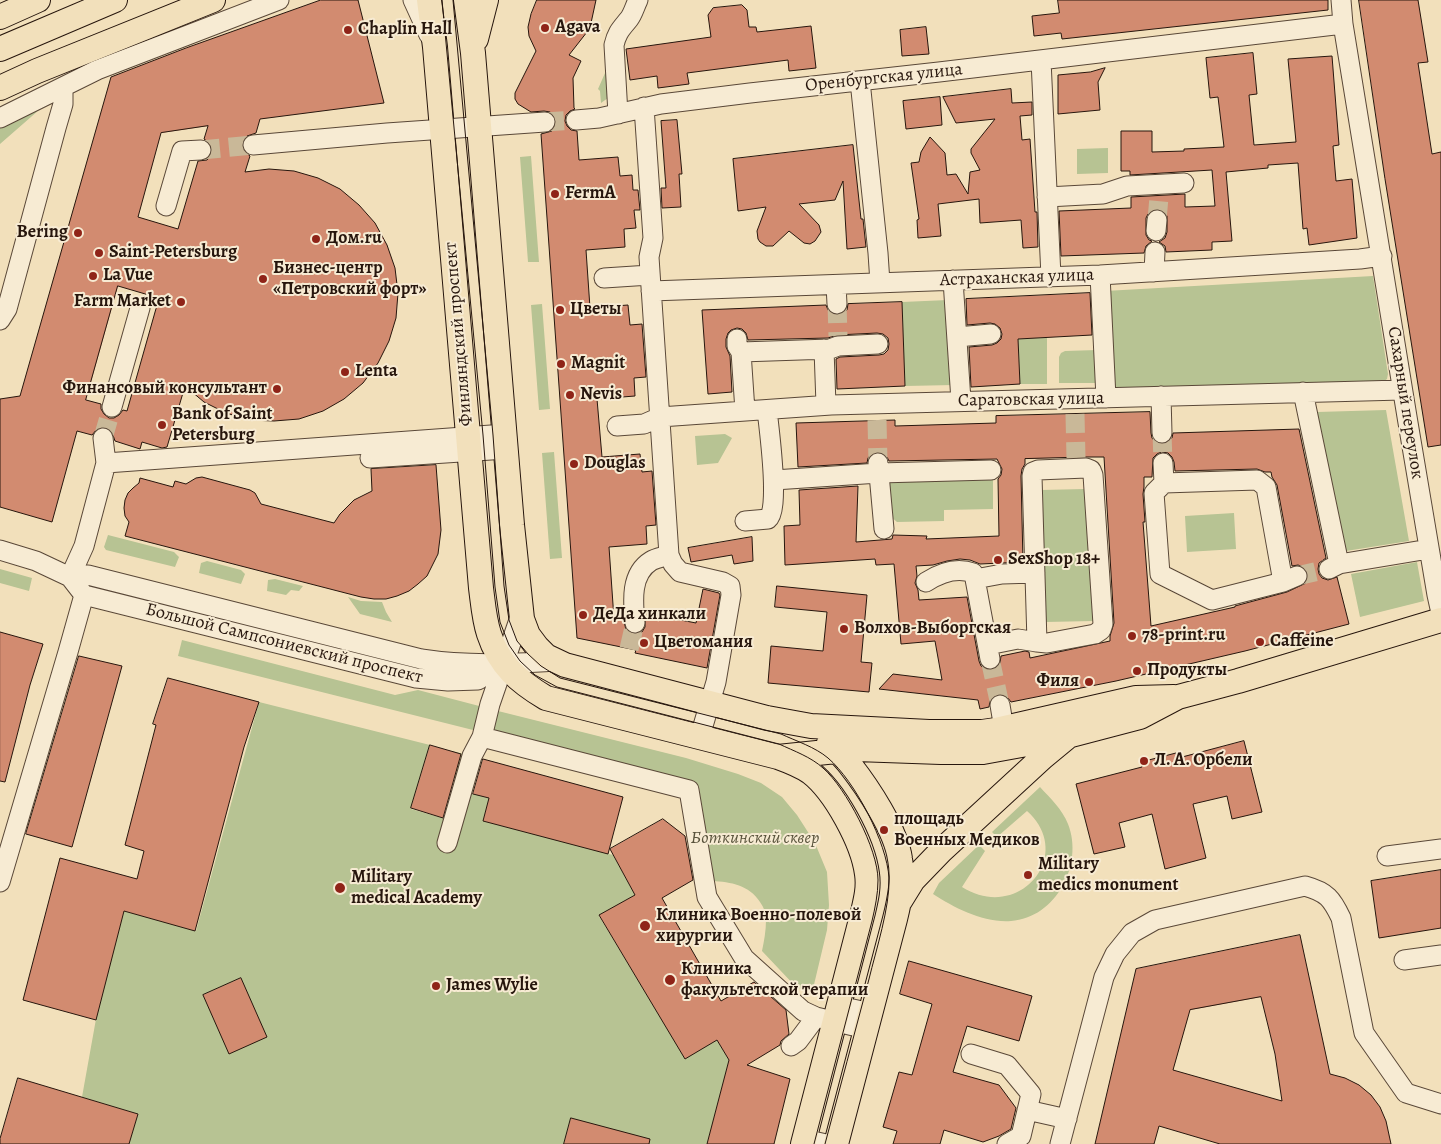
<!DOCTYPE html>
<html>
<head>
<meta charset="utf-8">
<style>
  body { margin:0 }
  canvas { display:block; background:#f2e0bb }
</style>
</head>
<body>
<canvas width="1441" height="1144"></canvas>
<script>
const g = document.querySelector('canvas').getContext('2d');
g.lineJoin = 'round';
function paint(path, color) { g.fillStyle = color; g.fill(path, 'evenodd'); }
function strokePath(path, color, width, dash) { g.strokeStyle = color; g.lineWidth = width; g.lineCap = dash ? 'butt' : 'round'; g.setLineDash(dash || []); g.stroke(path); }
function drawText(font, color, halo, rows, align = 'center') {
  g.font = font + ' Alegreya,serif'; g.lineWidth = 4; g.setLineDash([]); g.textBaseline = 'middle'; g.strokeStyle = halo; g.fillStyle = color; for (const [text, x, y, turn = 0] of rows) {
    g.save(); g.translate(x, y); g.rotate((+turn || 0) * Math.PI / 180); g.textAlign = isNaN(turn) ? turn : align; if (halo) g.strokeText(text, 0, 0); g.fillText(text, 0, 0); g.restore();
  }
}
const green = new Path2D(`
  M609 64 608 98 601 103 600 91 598 89Z
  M39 110 0 144V125L29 111Z
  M1108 148V173L1077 174V149Z
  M531 156 539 262H528L520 157Z
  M1373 276 1388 374 1387 379 1383 382 1109 389 1105 291Z
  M948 300 954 385 905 386 902 302Z
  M542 304 550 409 539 410 531 305Z
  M1047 337V384H1020L1018 339Z
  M1097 350 1098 383H1059V357L1061 353 1065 351Z
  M1386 410 1409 541 1346 551 1317 412Z
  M725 434 732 438 718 463 697 465 695 436Z
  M554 452 562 558 550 559 542 453Z
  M993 480V509L944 510V521L897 522 889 515 887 482Z
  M1085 489 1094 621 1045 622 1041 490Z
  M1234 513 1236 549 1187 552 1185 516Z
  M108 535 174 552 179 557 175 567 106 550 104 547Z
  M207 561 241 570 245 574 241 584 199 573 201 563Z
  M1417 562 1424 601 1360 617 1351 574Z
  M0 569 32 578 29 591 0 583Z
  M275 579 303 586 299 591 291 590 286 595 267 591 268 580Z
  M348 597 361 601 382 602 386 612 392 622 360 614Z
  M182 640 395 695 418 690 483 707 477 731 178 656Z
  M259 702 430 745 411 809 446 819 458 779 445 776 452 751 476 757 466 792 489 798 483 821 613 855 635 895 599 916 685 1058 706 1021 729 1060 707 1144H129L138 1114 82 1097 96 1019 124 911 196 931Z
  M498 711 686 758 738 774 761 783 782 797 797 815 815 843 827 872 829 905 827 930 812 993 796 987 762 951C764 941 766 931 766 920 766 913 764 908 760 902 749 885 731 882 712 881L699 787 688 782 492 732Z
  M1040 787C1050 798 1062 809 1068 824 1084 864 1056 918 1011 921 983 923 955 908 933 894L939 883 979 845 985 851 962 887C1019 923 1076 855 1027 811L997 837 992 832Z`);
const building = new Path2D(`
  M321 0H358L384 103 260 119 256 133 247 136 243 141 242 146 244 151 250 156 245 172 269 169 294 171 318 178 340 189 359 205 375 223 387 245 395 268 398 293 396 318 389 341 378 363 363 383 344 399 323 411 299 419 274 421 250 420 226 413 204 402 185 386 167 447 162 448 142 442 140 449 115 441 112 432 107 428 101 427 97 429 92 435 77 431 52 522 0 507V399L20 396 111 77 186 48ZM208 126 204 139 211 144 212 149 211 155 207 160 198 161 178 229 138 217 161 133ZM118 286 159 298 127 411 123 410 119 415 114 418H109L104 414 101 409V404L86 400Z
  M537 0H596L591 23 587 32 569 55 581 61 573 78 574 108 575 109 570 111 566 115 565 121 567 126 571 130 577 131 579 160 618 157 620 176 632 175 633 190H638L640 210H634L636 228 624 229 625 247 586 250 590 308 628 305 630 325 642 324 646 377 634 378 635 396 597 399 602 457 640 454 642 472 652 471 656 525 646 526 647 544 609 547 614 619 624 621 626 630 631 633 636 634 642 632 645 627V613L696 623 703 589 719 593 720 595 707 668 635 653 636 650 577 638 541 134 552 131 555 126 556 121 555 116 550 112 544 111 531 112 518 104 515 99V93L536 51 529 36 528 27 531 14Z
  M1058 0H1328V10L1062 39 1061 33 1034 36 1032 16 1059 13Z
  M1359 0H1418L1428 62 1418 63 1432 154 1441 152V445L1428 447 1385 179Z
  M742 5 747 10 749 27H756L757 32 811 26 816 68 789 71 788 60 687 73 689 84 658 88 657 76 630 80 626 49 711 37 708 15 713 8Z
  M926 27 929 54 902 56 900 30Z
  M1253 53 1257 94 1249 95 1254 145 1296 142 1288 59 1332 56 1339 145 1333 146 1336 181 1352 179 1357 238 1309 245 1307 228 1303 229 1298 163 1268 165V168L1226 172 1232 241 1212 242V250L1166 252 1165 246 1159 242 1165 238 1167 232V216L1163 211 1158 209 1152 210 1148 214 1146 218V235L1149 240 1152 241 1146 246 1144 253 1061 256 1059 211 1131 208V197L1185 194V207L1215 206 1212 170 1130 175V171H1121V131H1152V152L1184 151V149L1224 147 1218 97 1210 98 1206 58Z
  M1105 68 1098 82 1100 110 1058 114V75L1090 72Z
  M1011 89 1012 103 1032 102V115L1020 116 1022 140 1030 139 1035 212H1037L1038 247 1023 248 1021 220 980 223 979 199 938 204 941 236 918 238 917 220 919 219 911 163 919 162 921 152 930 137 945 153 947 175 956 174 968 194 970 172 980 170 971 153V149L995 119 956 123 943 97Z
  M940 97 942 125 906 129 903 101Z
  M677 120 682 174H679L681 207 662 208 661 188H666L661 121Z
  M853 145 861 219H863L866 247 847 249 843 181 835 200 799 204 819 225 821 232 815 241 810 244 804 243 789 231 773 246H766L760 242 758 239 757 231 766 207 738 211 733 159Z
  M1090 293 1092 335 1018 339 1020 384 971 387 969 347 992 345 997 343 1001 339 1002 334 1000 328 995 324 990 323 967 325 966 299Z
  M902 302 905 386 837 389 836 359 840 357 879 355 884 354 888 350 889 344 888 338 883 334 877 333 837 335 828 338 748 340 746 333 742 329 737 328 731 330 728 333 726 339V347L730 356 732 392 708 394 702 310 826 305 828 310 831 314 837 315 844 313 847 310 848 304Z
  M1150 412 1151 433 1152 438 1156 443 1162 444 1168 442 1172 438 1173 433 1299 429 1326 558 1319 563 1318 569 1319 574 1322 578 1328 580 1337 577 1349 624 1245 651 1116 681 1011 702 1008 698 1004 695 998 694 993 696 990 701 989 707 980 709 978 700 879 689 893 674 942 680 935 641 901 644 894 564 876 565 875 559 785 565 784 526 800 525 799 490 858 486 856 542 892 539 893 535 927 536 926 539 999 536 998 479 1001 475 1002 469 997 459 889 461 887 457 883 453 877 452 871 454 868 458 867 463 798 467 796 423 895 420V426L996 423V416ZM1162 452 1168 453 1172 457 1174 462 1175 471 1257 469 1265 472H1271L1272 477 1277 485 1292 566 1298 565 1304 567 1307 572 1308 577 1306 583 1287 592 1235 606V607L1151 626 1143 522H1145L1143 494 1144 487V477H1152L1153 458 1157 454ZM1086 457H1104L1114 623 1110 636V641L1030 658 1029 652 1025 651 1001 656 1000 663 997 668 992 670 986 669 981 666 979 661 967 597 919 600 918 590 915 583 917 576 916 566 933 565 947 561 960 559 970 560 980 564 1023 562 1021 476 1022 469 1025 464V459Z
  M436 465 441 530 438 554 427 576 418 584 409 591 397 596 386 599H374L361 597 125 536 129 522 125 516 124 508 125 500 128 493 133 488 139 483 140 478 173 487 175 481 186 484 196 478 202 477 250 490 255 493 261 504 334 523 340 514 354 500 372 491 371 469Z
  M752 537 753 561 734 564 732 555 691 562 688 548Z
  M777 586 867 595 861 662 872 663 869 692 768 683 771 646 823 651 827 612 775 607Z
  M0 632 43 644 30 685 5 782 0 781Z
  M79 656 122 666 72 847 26 834Z
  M168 678 259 702 244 747 195 931 124 911 96 1020 23 1000 60 858 137 879 144 851 125 845 156 725 153 724Z
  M1244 741 1262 812 1232 819 1227 796 1193 804 1206 858 1165 869 1152 814 1119 823 1125 847 1094 854 1076 784 1142 767 1141 762 1176 753 1177 758Z
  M430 745 461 754 443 818 411 808Z
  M483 759 623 797 608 854 483 821 489 798 473 794Z
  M663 819 685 836 693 880 662 898 721 1001 754 982 786 1010 789 1034 781 1041 780 1045 747 1065 790 1079 774 1144H707L729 1060 717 1040 685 1059 599 915 635 895 610 849Z
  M1441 870V928L1379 938 1371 881Z
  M1300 935 1330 1074 1345 1078 1359 1085 1371 1095 1380 1107 1386 1121 1391 1144H1220L1159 1126 1154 1144H1095L1136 969ZM1261 997 1275 1054 1282 1101 1173 1070 1190 1010Z
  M909 961 1032 996 1019 1041 967 1026 953 1072 999 1085 1016 1108 1011 1129 999 1136 983 1142 944 1130 940 1144H893L897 1131 883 1127 899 1072 912 1075 932 1004 900 994Z
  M241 978 267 1037 229 1054 203 995Z
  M18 1078 138 1114 129 1144H0V1139Z
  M571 1118 650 1139 649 1144H564Z`);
const minorTunnel = new Path2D(`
  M545 122 576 120
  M201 150 253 145
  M1157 220 1159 197
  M837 304 838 336
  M1075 414 1076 458
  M877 420 878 463
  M1162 433 1163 463
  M103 438 112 407
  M1297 576 1327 569
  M629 649 635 623
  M990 659 1000 705`);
const minor = new Path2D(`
  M413 0 429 35
  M1341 0 1343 24C1375 215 1404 405 1437 595L1441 613
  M1041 60 1051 277
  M860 81 878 253 880 283
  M644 107 653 238 649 257 669 555 673 564 680 572 723 582 730 586 731 595 716 682 700 736
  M618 114 614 45C617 32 621 29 629 19 633 14 635 6 638 0
  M0 118 97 70 279 0
  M576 120 599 118 661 104 750 93 939 72 1343 24
  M253 145 387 133 545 122
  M1047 197 1103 194 1127 186 1184 183
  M166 206 182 151 201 150
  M1156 231 1157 220
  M1154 272 1155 252
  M1100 275 1106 398
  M604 278 650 275
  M953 280 961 401
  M836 285 837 304
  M651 291 1100 275 1360 259 1382 256
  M0 320 7 309 56 128 63 104V89
  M957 337 991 334
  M737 339V346L741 352 745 411
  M824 349 826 405
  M741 352 830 349 838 346 878 344
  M1303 392 1339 564
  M1161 396 1162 433
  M112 407 140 308
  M617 426 644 424 660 417 831 405 1402 390
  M370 458 506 449
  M106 463 505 434
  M878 463 884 529
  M1163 463 1164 483 1154 493 1160 574 1212 600 1283 582 1297 576
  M1086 468 1091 470 1093 475 1103 624 1101 630 1095 634 1047 643 1037 642 1032 476 1033 472 1038 470Z
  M774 480 879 473 991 470
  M1164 483 1257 480 1266 487 1283 582
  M745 521 768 519C780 510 769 428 767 410
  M0 550 36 561 70 577 84 595 416 678 448 681 478 680 503 664
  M1329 569 1339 564 1429 549
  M70 577 88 575 421 659C466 666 510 664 555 661
  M70 577 84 546 106 463 103 438
  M975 579 1002 574 1035 573
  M926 582C940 573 957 567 973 573L975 579 990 659
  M521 614 490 704 482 737 689 790 707 897 744 958 803 1011 816 1017 866 1029
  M635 623C633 602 630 574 651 561 656 558 663 557 669 555
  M988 645 1018 639 1037 642
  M1000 705 1004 729
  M447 843 472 756 482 737
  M1387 856 1441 849
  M0 882 68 652 84 595
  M1404 960 1441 955
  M839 1006 871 1013
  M791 1046 798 1041 816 1017
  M971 1054 1007 1065 1031 1094 1021 1136 1007 1144
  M1027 1110 1067 1119
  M804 1139 826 1144
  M1060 1144 1104 977 1115 954 1132 933 1155 920 1305 886C1327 892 1332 899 1341 918L1364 1033 1406 1093 1441 1104`);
const major = new Path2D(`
  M429 0 435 47 481 588C483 603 484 619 489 634 499 665 519 682 546 698L778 757 856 749 941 752H983L1060 738 1140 717 1178 697 1238 681 1441 620
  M466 0 473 53 512 525 522 619 528 635 537 647 546 656 565 665 767 718 811 726 929 732H982L996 730 1136 698 1174 697
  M0 17 38 0
  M476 39 486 0
  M0 49 115 0
  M0 88 37 71 213 0
  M829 743C836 750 844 757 850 765 868 788 896 830 900 859 904 879 900 899 895 919L836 1144
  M778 757C789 761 800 765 810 772 835 791 863 843 867 874 869 887 866 899 863 912L803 1144
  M900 901 913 880 941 851 1043 757 1066 738`);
const tram = new Path2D(`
  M442 0 483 435 495 587 500 622 509 645 520 661 535 675 557 687 779 744C794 751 811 757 823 768 846 788 878 849 878 880 878 894 875 908 872 921L814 1144
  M453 0 493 435 504 586 509 620 517 641 528 654 541 666 560 678 781 734C796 741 815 747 828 758 855 781 887 843 889 878 890 907 876 950 869 979 854 1034 840 1089 825 1144`);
const markers = [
  [545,28,5,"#8f2418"],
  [348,30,5,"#8f2418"],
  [555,194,5,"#8f2418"],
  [78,233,5,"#8f2418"],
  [316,239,5,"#8f2418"],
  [99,253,5,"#8f2418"],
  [93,276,5,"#8f2418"],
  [263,279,5,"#8f2418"],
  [181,302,5,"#8f2418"],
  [560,310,5,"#8f2418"],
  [561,364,5,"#8f2418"],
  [345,372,5,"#8f2418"],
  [277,389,5,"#8f2418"],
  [570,395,5,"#8f2418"],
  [162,425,5,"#8f2418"],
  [574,464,5,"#8f2418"],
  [998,560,5,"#8f2418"],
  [583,615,5,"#8f2418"],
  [844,629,5,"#8f2418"],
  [1132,636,5,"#8f2418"],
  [1260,642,5,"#8f2418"],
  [644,643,5,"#8f2418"],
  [1137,671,5,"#8f2418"],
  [1089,682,5,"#8f2418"],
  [1144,761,5,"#8f2418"],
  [884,830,5,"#8f2418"],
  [1028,875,5,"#8f2418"],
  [340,888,6,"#8f2418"],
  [645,926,6,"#8f2418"],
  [670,980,6,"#8f2418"],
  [436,986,5,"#8f2418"]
];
const poiNames = [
  ["Agava",555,28],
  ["Chaplin Hall",358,30],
  ["FermA",565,194],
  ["Bering",68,233,"right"],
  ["Дом.ru",326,239],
  ["Saint-Petersburg",109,253],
  ["Бизнес-центр",273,269],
  ["«Петровский форт»",273,290],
  ["La Vue",103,276],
  ["Farm Market",171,302,"right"],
  ["Цветы",570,310],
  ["Magnit",571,364],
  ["Lenta",355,372],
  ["Финансовый консультант",267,389,"right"],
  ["Nevis",580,395],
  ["Bank of Saint",172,415],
  ["Petersburg",172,436],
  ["Douglas",584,464],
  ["SexShop 18+",1008,560],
  ["ДеДа хинкали",593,615],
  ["Волхов-Выборгская",854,629],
  ["78-print.ru",1142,636],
  ["Caffeine",1270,642],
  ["Цветомания",654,643],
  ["Продукты",1147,671],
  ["Филя",1079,682,"right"],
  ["Л. А. Орбели",1154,761],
  ["площадь",894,820],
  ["Военных Медиков",894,841],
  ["Military",1038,865],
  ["medics monument",1038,886],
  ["Military",351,878],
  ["medical Academy",351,899],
  ["Клиника Военно-полевой",656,916],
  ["хирургии",656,937],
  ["Клиника",681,970],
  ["факультетской терапии",681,991],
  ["James Wylie",446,986]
];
const streetNames = [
  ["Оренбургская улица",884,78,-6],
  ["Астраханская улица",1017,278,-2],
  ["Финляндский проспект",459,334,-95],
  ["Саратовская улица",1031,400,-1],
  ["Сахарный переулок",1405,403,81],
  ["Большой Сампсониевский проспект",284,644,14]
];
const parkNames = [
  ["Боткинский сквер",755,839]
];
paint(green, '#b7c393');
paint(building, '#d28b70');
strokePath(building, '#27160d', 1);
strokePath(minorTunnel, '#c9b898', 19, [19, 9]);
strokePath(minor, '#5a4838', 21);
strokePath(major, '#27160d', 26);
strokePath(minor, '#f7ebd3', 19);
strokePath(major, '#f2e0bb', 24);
strokePath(tram, '#27160d', 1);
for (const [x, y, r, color] of markers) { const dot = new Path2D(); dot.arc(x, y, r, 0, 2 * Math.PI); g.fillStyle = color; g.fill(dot); strokePath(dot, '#f7ebd3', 2); }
drawText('bold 18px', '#27160d', '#f7ebd3', poiNames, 'left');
drawText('18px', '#27160d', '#f7ebd3', streetNames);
drawText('italic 18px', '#59533c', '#f7ebd3', parkNames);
</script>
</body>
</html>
